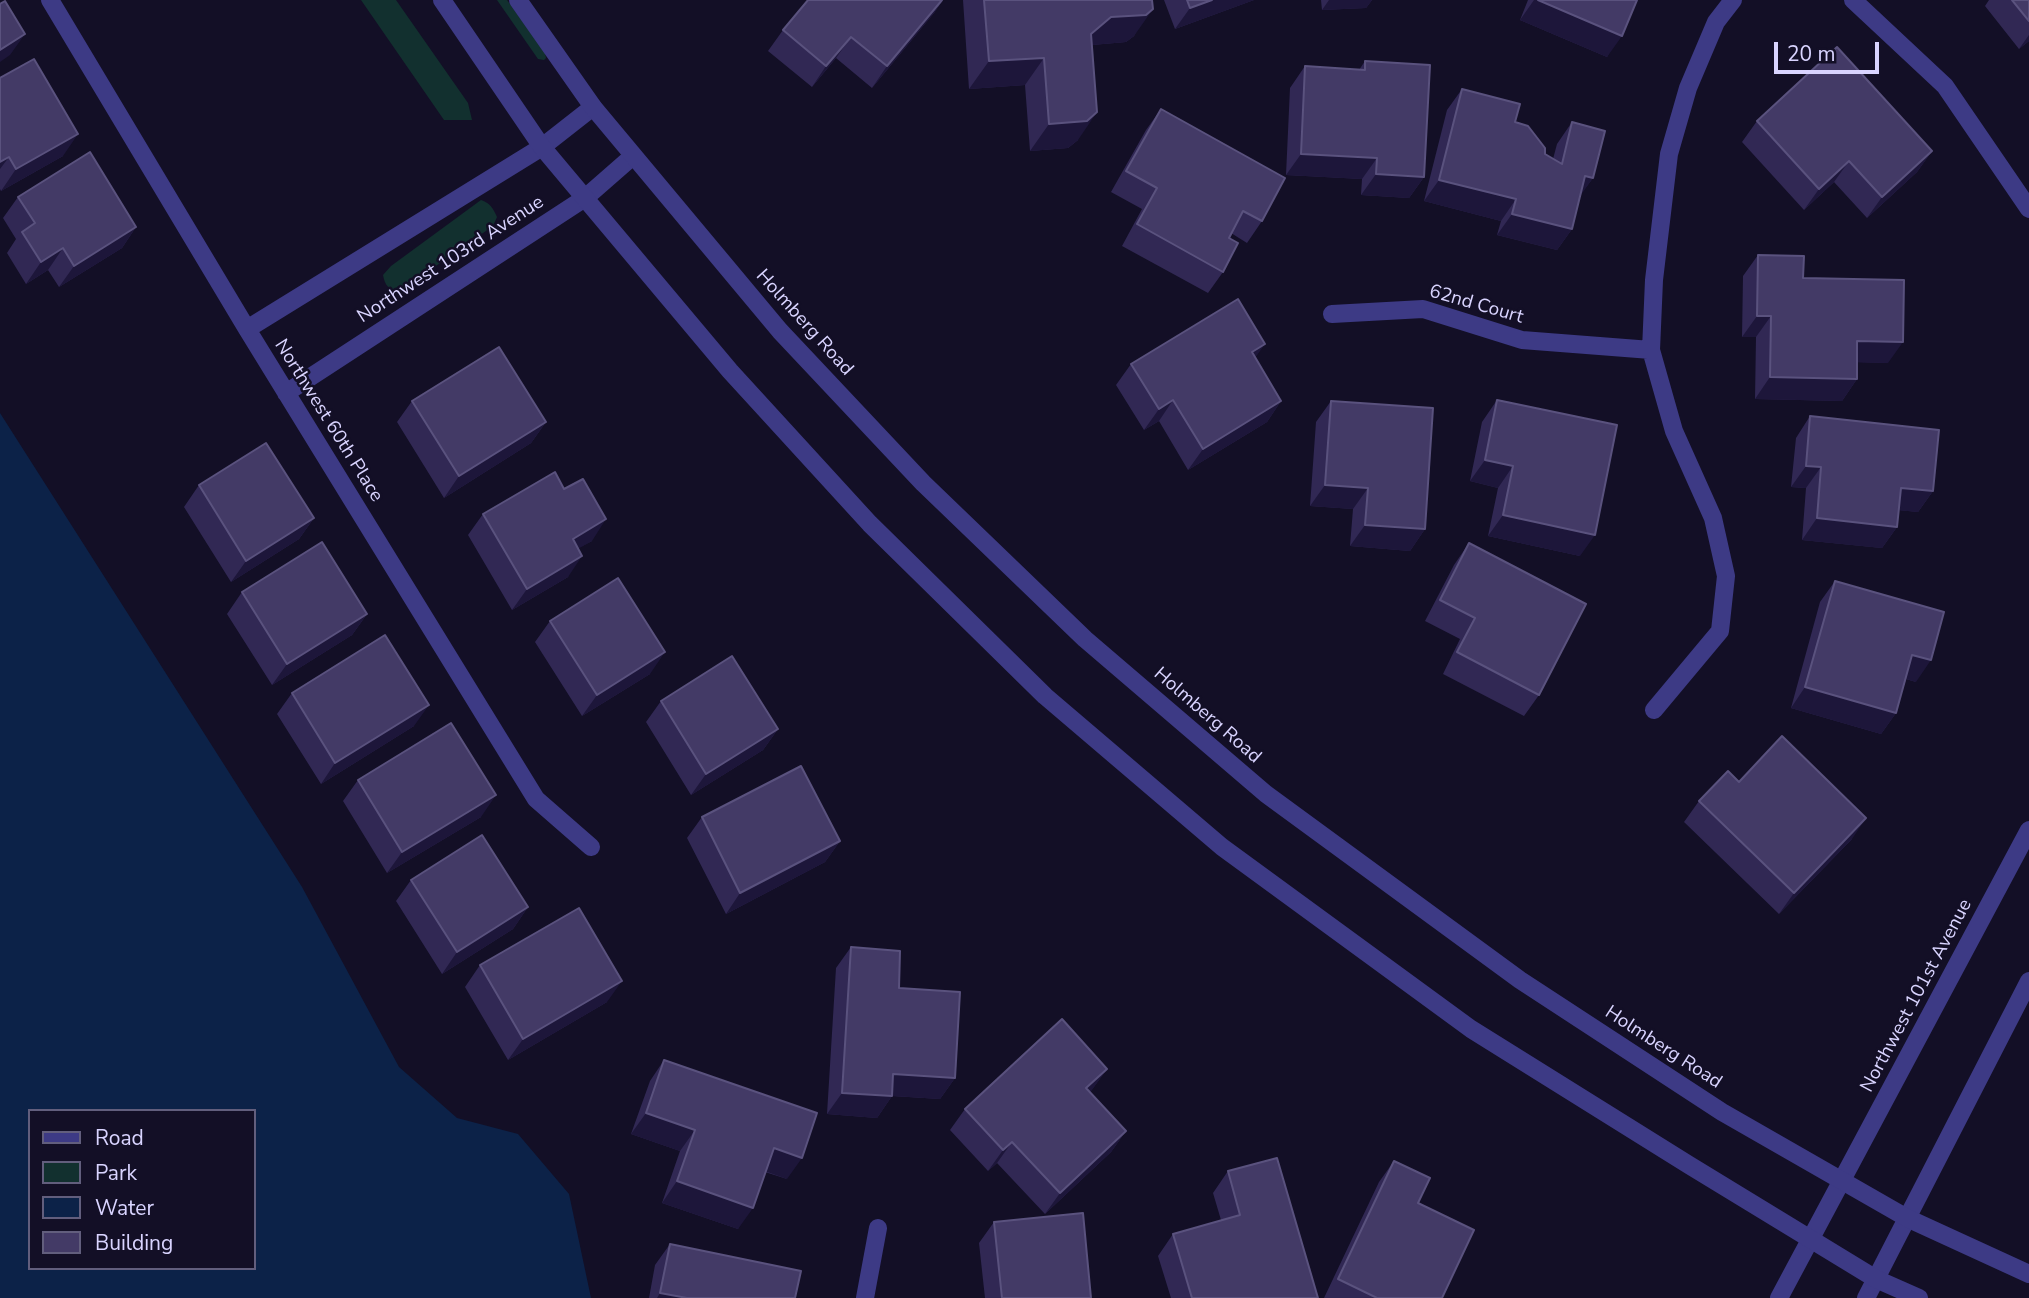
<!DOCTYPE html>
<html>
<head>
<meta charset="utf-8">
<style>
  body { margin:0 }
  #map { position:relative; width:2029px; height:1298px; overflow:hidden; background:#130f26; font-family:"Nunito Sans",sans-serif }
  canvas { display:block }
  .legend { position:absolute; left:28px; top:1109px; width:228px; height:161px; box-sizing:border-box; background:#130f26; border:2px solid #625e7d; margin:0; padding:9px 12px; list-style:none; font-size:21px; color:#d9d4ff }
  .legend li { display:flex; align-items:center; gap:14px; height:35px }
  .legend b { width:35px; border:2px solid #625e7d }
  .scale { position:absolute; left:1774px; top:42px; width:105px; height:32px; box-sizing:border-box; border:4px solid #d9d4ff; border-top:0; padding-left:9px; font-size:21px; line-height:24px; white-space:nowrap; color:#d9d4ff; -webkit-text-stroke:5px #130f26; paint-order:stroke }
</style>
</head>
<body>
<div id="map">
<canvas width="2029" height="1298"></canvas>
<ul class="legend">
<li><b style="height:9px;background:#3d3a85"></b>Road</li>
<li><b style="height:19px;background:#12302f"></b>Park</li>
<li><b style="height:19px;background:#0c2248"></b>Water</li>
<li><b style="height:19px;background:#433a66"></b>Building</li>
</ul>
<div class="scale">20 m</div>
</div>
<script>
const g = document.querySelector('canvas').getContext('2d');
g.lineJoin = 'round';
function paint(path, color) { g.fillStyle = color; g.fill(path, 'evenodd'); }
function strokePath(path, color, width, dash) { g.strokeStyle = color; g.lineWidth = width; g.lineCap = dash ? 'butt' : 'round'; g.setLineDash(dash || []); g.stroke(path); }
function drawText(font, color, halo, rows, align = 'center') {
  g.font = font + ' "Nunito Sans",sans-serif'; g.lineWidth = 5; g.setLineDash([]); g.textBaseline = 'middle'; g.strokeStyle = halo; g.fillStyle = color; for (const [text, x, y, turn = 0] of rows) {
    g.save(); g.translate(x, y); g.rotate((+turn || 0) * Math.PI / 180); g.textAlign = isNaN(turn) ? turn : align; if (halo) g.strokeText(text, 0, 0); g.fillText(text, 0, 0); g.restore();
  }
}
const green = new Path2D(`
  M361 0H396L468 103 472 120H444Z
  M497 0H507L545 53 546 58 544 60 538 59Z
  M481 200C490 203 493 208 497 217L493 226 400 291C389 290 385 286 383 275L391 266Z`);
const water = new Path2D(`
  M0 413 302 887 399 1067 457 1118 518 1134 569 1194 591 1298H0ZM30 1111H254V1268H30Z`);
const minor = new Path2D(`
  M50 0 247 329 536 799 591 847
  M1853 0 1945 86 2029 209
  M1332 314 1423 309 1522 340 1651 350
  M247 329 542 147 593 107
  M286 393 585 198 633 156
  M1654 710 1720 631 1726 576 1713 518 1674 431 1651 350 1654 280 1669 154 1688 88 1716 22 1733 0
  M865 1298 878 1228
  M1779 1298 2029 830
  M1866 1298 2029 981`);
const tertiary = new Path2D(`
  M442 0 542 147 730 371 870 524 1045 696 1222 847 1471 1029 1689 1165 1876 1279 1919 1298
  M518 0 593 107 780 331 923 483 1085 639 1266 794 1520 980 1722 1112 1907 1218 2029 1274`);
const wall = new Path2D(`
  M808 0H943L934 13 872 88 836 58 812 87 768 51 783 30Z
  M963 0H1152L1134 36 1126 42 1092 45 1078 140 1068 148 1030 151 1025 85 969 89Z
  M1164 0H1254L1175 29Z
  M1321 0H1372L1366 8 1322 10Z
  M1528 0H1637L1607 57 1520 20Z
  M1989 0H2029V41L2019 49 1985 6Z
  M1365 61 1424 177 1409 198 1361 195 1362 179 1286 175 1290 88 1305 66 1359 70Z
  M0 78 63 156 1 191 0 189Z
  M1462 89 1515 122 1545 154 1553 159 1557 144 1572 122 1593 178 1580 195 1572 229 1557 250 1497 235 1501 221 1424 201 1447 110Z
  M1161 109 1262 221 1247 243 1231 233 1229 238 1223 272 1208 293 1122 246 1142 209 1111 192 1146 130Z
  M1757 121 1932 151 1917 172 1867 218 1834 182 1804 210 1742 142Z
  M18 197 136 227 122 248 59 287 48 270 26 284 7 253 16 239 3 218Z
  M1758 255 1803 278 1888 363 1857 362V379L1842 401 1755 399 1756 337H1742L1743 276Z
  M1255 358 1281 401 1267 422 1188 470 1159 421 1144 430 1116 385 1131 364Z
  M1497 400 1580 556 1488 536 1498 488 1470 481 1482 422Z
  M412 401 546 422 531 443 444 498 397 422Z
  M1331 401 1425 529 1410 551 1350 546 1353 509 1310 506 1316 422Z
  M1810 416 1933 491 1918 512 1899 510 1897 527 1882 548 1802 540 1806 488 1791 487 1796 438Z
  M199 485 314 518 299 539 231 582 184 507Z
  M483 514 592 541 578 548 568 577 512 610 468 535Z
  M1469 543 1539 695 1524 716 1443 674 1460 639 1425 621 1454 565Z
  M1835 581 1916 682 1906 679 1896 713 1881 734 1791 708 1820 602Z
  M242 592 367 614 352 635 272 685 227 614Z
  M550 621 650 674 582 716 535 642Z
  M292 693 414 726 321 784 277 714Z
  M661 701 778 729 763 750 691 795 646 722Z
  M358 780 481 817 387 873 343 801Z
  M1739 782 1852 839 1779 914 1684 822 1699 801Z
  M702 817 840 841 825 862 726 914 687 838Z
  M411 880 528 907 513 929 442 974 396 901Z
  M851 947 899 988 955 1078 940 1099 892 1096 877 1118 827 1114 836 968Z
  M480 965 607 1002 508 1060 465 987Z
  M664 1060 787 1179 765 1172 738 1229 662 1203 680 1151 631 1134 650 1081Z
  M1107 1069 1090 1092 1126 1131 1111 1152 1045 1214 997 1163 988 1171 950 1130 965 1109Z
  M1394 1161 1442 1298H1324L1379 1182Z
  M1228 1171 1318 1298H1171L1158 1256 1173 1234 1221 1220 1213 1193Z
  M994 1222 1091 1298H985L979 1243Z
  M670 1244 795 1298H649L655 1265Z`);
const shadedWall = new Path2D(`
  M942 0H943L934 13 872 88 887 66Z
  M1212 0H1254L1175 29 1190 8Z
  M1329 0H1372L1366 8 1322 10Z
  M1534 0H1538L1622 36 1607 57 1520 20Z
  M1153 9 1134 36 1126 42 1092 45 1091 34 1111 17Z
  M25 34 10 55 0 62V50Z
  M2029 35V41L2019 49Z
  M851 37 836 58 812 87 826 66Z
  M1044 58 1025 85 969 89 989 61Z
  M1097 112 1078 140 1068 148 1030 151 1049 124Z
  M78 134 63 156 1 191 16 169Z
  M1932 151 1917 172 1867 218 1882 197Z
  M1301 154 1377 158 1362 179 1286 175Z
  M9 157 0 169V162Z
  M1849 161 1834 182 1804 210 1819 189Z
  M1376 174 1424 177 1409 198 1361 195Z
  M1585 176 1593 178 1578 199Z
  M1439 180 1516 199 1501 221 1424 201Z
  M1512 214 1572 229 1557 250 1497 235Z
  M136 227 122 248 59 287 74 266Z
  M63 248 48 270 26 284 41 262Z
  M1757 316H1771L1756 337H1742Z
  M1857 341 1903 342 1888 363 1842 362Z
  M1265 344 1250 365 1252 352Z
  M1770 377 1857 379 1842 401 1755 399Z
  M1173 400 1159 421 1144 430 1159 409Z
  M1281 401 1267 422 1188 470 1203 449Z
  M546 422 531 443 444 498 459 476Z
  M1485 460 1513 466 1498 488 1470 481Z
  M1806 466 1821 467 1806 488 1791 487Z
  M1325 485 1368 488 1353 509 1310 506Z
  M1901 488 1933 491 1918 512 1886 509Z
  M1503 515 1595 535 1580 556 1488 536Z
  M314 518 299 539 231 582 246 561Z
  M1817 518 1897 527 1882 548 1802 540Z
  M606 519 592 541 558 560 573 539Z
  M1365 525 1425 529 1410 551 1350 546Z
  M582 556 568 577 512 610 527 589Z
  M367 614 352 635 272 685 287 664Z
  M665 652 650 674 582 716 597 695Z
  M1912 655 1931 660 1916 682 1897 676Z
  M1805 687 1896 713 1881 734 1791 708Z
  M429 705 414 726 321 784 335 763Z
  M778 729 763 750 691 795 706 774Z
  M496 795 481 817 387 873 402 852Z
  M1866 818 1852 839 1779 914 1794 893Z
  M840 841 825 862 726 914 740 893Z
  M528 907 513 929 442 974 457 952Z
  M622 981 607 1002 508 1060 523 1039Z
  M1107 1069 1092 1090 1071 1109 1086 1088Z
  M893 1074 955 1078 940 1099 878 1095Z
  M842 1093 892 1096 877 1118 827 1114Z
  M646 1113 695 1130 680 1151 631 1134Z
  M1126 1131 1111 1152 1045 1214 1060 1193Z
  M1012 1142 997 1163 988 1171 1003 1150Z
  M774 1148 802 1158 787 1179 759 1169Z
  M677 1181 753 1208 738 1229 662 1203Z
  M660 1293 687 1298H657Z`);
const building = new Path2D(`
  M808 0H942L887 66 851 37 826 66 783 30Z
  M984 0H1152L1153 9 1146 15 1111 17 1091 34 1097 112 1087 121 1049 124 1044 58 989 61Z
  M1187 0H1212L1190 8Z
  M1538 0H1637L1622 36Z
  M2012 0H2029V21Z
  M5 1 25 34 0 50V4Z
  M1837 47 1932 151 1882 197 1849 161 1819 189 1757 121Z
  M34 59 78 134 16 169 9 157 0 162V78Z
  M1365 61 1430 65 1424 177 1376 174 1377 158 1301 154 1305 66 1365 70Z
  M1462 89 1520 104 1515 122 1528 126 1545 148V154L1562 164 1572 122 1605 131 1593 178 1585 176 1572 229 1512 214 1516 199 1439 180Z
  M1161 109 1285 178 1262 221 1243 211 1229 238 1238 243 1223 272 1137 224 1157 188 1126 171Z
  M90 152 136 227 74 266 63 248 41 262 22 232 35 223 18 197Z
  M1758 255 1804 256 1803 278 1904 280 1903 342 1857 341V379L1770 377 1771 316H1757Z
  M1238 299 1265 344 1252 352 1281 401 1203 449 1173 400 1159 409 1131 364Z
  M499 347 546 422 459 476 412 401Z
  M1497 400 1617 425 1595 535 1503 515 1513 466 1485 460Z
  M1331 401 1433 408 1425 529 1365 525 1368 488 1325 485Z
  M1810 416 1939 430 1933 491 1901 488 1897 527 1817 518 1821 467 1806 466Z
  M266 443 314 518 246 561 199 485Z
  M555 472 564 489 583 479 606 519 573 539 582 556 527 589 483 514Z
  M322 542 367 614 287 664 242 592Z
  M1469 543 1586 604 1539 695 1457 652 1475 618 1440 600Z
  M618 578 665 652 597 695 550 621Z
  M1835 581 1944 612 1931 660 1912 655 1896 713 1805 687Z
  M385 635 429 705 335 763 292 693Z
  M732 656 778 729 706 774 661 701Z
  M451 723 496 795 402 852 358 780Z
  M1782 736 1866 818 1794 893 1699 801 1728 771 1739 782Z
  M801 766 840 841 740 893 702 817Z
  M482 835 528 907 457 952 411 880Z
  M579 908 622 981 523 1039 480 965Z
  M851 947 900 951 899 988 960 992 955 1078 893 1074 892 1096 842 1093Z
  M1062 1019 1107 1069 1086 1088 1126 1131 1060 1193 1012 1142 1003 1150 965 1109Z
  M664 1060 817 1113 802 1158 774 1148 753 1208 677 1181 695 1130 646 1113Z
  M1277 1158 1318 1298H1192L1173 1234 1240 1215 1228 1171Z
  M1394 1161 1430 1178 1418 1203 1474 1230 1442 1298H1377L1338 1279Z
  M1083 1213 1091 1298H1002L994 1222Z
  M670 1244 801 1271 795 1298H687L660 1293Z`);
const streetNames = [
  ["Northwest 103rd Avenue",451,260,-33],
  ["62nd Court",1476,305,16],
  ["Holmberg Road",804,323,48],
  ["Northwest 60th Place",328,421,58],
  ["Holmberg Road",1207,716,41],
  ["Northwest 101st Avenue",1917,996,-62],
  ["Holmberg Road",1663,1048,33]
];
paint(green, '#12302f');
paint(water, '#0c2248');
strokePath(minor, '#3d3a85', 18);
strokePath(tertiary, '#3d3a85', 18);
paint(wall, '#312854');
paint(shadedWall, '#1d163a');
paint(building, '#433a66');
strokePath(building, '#5a527e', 2);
drawText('19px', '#d9d4ff', '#130f26', streetNames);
</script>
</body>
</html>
